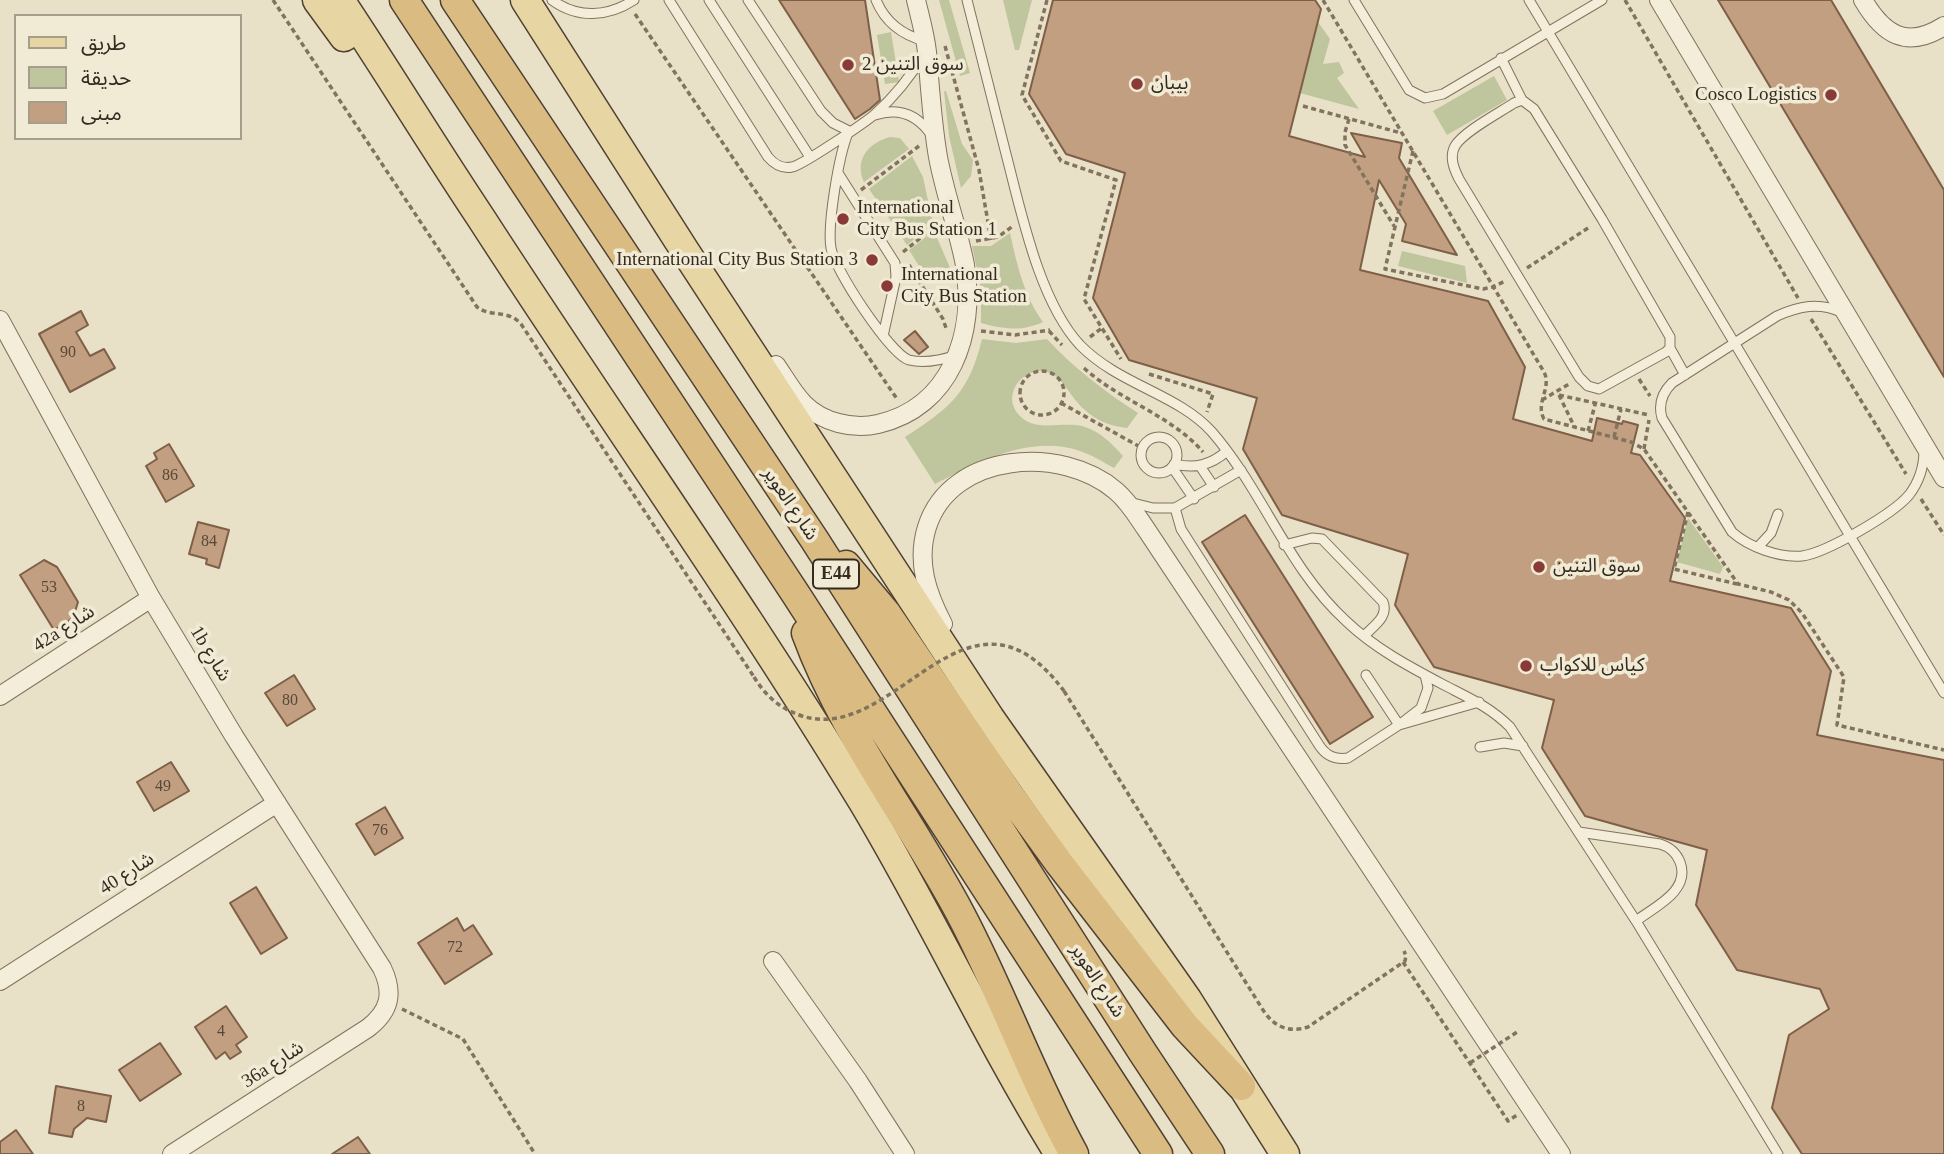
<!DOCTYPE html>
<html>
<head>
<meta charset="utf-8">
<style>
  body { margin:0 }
  #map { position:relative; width:1944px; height:1154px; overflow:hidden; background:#e8e0c7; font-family:"Times New Roman","Noto Sans Arabic",serif }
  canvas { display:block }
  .legend { position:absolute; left:14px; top:14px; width:228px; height:126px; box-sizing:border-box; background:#f1ead5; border:2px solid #a59e8d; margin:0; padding:9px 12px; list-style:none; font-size:21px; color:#342b20 }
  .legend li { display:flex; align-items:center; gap:14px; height:35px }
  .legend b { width:35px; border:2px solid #a59e8d }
</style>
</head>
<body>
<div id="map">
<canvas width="1944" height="1154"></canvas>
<ul class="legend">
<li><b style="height:9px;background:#e7d5a3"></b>طريق</li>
<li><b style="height:19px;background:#bfc59c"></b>حديقة</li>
<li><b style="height:19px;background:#c29f81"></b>مبنى</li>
</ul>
</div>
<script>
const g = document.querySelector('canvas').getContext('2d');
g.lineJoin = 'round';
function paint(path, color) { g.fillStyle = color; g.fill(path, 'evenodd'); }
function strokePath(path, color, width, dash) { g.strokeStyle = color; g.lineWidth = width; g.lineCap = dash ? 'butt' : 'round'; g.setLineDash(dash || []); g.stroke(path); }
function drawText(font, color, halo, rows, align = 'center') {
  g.font = font + ' "Times New Roman","Noto Sans Arabic",serif'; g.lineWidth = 7; g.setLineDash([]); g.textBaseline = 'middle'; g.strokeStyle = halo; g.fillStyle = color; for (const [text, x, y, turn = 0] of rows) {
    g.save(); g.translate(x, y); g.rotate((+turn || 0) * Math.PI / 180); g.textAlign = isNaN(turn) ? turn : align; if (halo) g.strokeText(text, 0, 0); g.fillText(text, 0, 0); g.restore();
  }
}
const green = new Path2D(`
  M939 0H949L970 73 960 76Z
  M1003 0H1032L1019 50H1015Z
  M1318 22 1330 39 1323 64 1339 62 1344 73 1337 78 1359 109 1300 93Z
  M891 32 899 82 885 84 877 35Z
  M1494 76 1507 100 1447 135 1433 111Z
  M944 91H946L962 144 973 160 971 176 961 188 949 136Z
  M890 137 900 138 909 149 864 182C854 160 868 143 890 137Z
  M912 156 923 177 933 224 907 245 869 189Z
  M934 231 951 270 935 283 929 275 926 277 909 250Z
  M1010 233C1017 265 1024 296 1043 322 1021 332 1004 329 981 323V289L972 246H991Z
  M1402 251 1465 266 1467 283 1398 266Z
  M982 339 1016 343 1047 339C1075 369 1104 391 1138 413L1127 428C1101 425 1085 414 1070 393 1065 386 1060 378 1052 374 1027 361 999 394 1019 415 1036 434 1063 420 1085 427 1101 432 1112 444 1123 456L1114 468C1103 462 1092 455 1080 451 1030 434 978 462 935 484L905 437C950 408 969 393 982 339Z
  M1688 518 1723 567 1720 574 1677 562Z`);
const building = new Path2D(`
  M779 0H865L880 100 870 109 855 119Z
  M1053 0H1315L1321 9 1289 136 1365 157 1351 133 1402 143 1399 158 1457 255 1402 241 1406 224 1379 180 1360 270 1488 301 1525 367 1513 419 1592 441 1597 418 1622 424 1623 421 1638 425 1631 453 1640 455 1685 518 1670 581 1791 608 1831 671 1817 735 1944 760V1154H1802L1772 1108 1789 1035 1829 1009 1820 989 1737 970 1696 905 1707 850 1585 816 1542 748 1554 700 1434 667 1395 605 1408 554 1282 515 1243 449 1257 398 1129 360 1093 298 1125 173 1066 154 1029 94Z
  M1718 0H1831L1944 190V377Z
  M81 311 88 325 76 332 90 356 104 349 115 368 70 392 39 334Z
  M915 331 928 347 919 354 904 340Z
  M169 444 194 486 166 502 146 466 157 459 154 453Z
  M1245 515 1373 717 1330 744 1202 542Z
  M198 522 229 530 219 568 206 564 207 559 189 554Z
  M44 560 57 567 78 602 73 618 54 630 20 575Z
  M294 675 315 709 287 726 265 693Z
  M171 762 189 791 154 811 137 782Z
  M385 807 403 838 375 855 356 824Z
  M256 887 287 938 261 954 230 903Z
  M457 918 464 931 473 925 492 954 445 984 418 943Z
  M226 1006 247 1037 236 1045 241 1052 230 1059 225 1052 216 1059 195 1027Z
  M160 1043 181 1074 140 1101 119 1070Z
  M56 1086 111 1096 106 1122 87 1118 74 1129 72 1137 49 1133Z
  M16 1130 33 1154H0V1142Z
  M358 1137 370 1154H332Z`);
const path = new Path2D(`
  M273 0 477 307C492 318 508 309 521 324L754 677
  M1047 0 1022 95 1061 161 1116 180 1084 299 1121 359
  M1323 0 1544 372C1552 388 1535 403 1544 419L1631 442 1644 449 1738 584 1771 592 1789 600 1802 613 1844 677 1837 725 1944 750
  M1625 0 1798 298
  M635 14 897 399
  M945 46 979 170 991 240
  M1303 106 1401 133
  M1349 119 1345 132V145L1394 226
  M1413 151 1385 269 1483 289 1493 287 1505 281
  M861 190 919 146
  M976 241 998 237 1013 226
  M903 252 938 224
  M909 265 943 319 946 328
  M1527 268 1591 226
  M1811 319 1906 474
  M981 331 1015 335 1050 330
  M1049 331 1062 345
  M1090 337 1102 328
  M1084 368C1120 401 1171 415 1203 452
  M1020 393a22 22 0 1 1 44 0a22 22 0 1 1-44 0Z
  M1149 374 1213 394 1207 412
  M1639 379 1650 396
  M1559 395 1649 415
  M1559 395 1575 428
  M1542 400 1569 384
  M1061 403 1142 448
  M1588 431 1596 401
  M1614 437 1621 409
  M1644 449 1649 420
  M1921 499 1944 535
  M1688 512 1674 569 1737 584
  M1064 691 1263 1010C1274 1027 1289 1033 1308 1027L1405 961 1406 956 1404 951
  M1403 962 1508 1121 1517 1115
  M402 1009 463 1039 535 1154`);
const service = new Path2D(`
  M552 0C578 19 608 17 634 0
  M669 0 768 157C775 165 782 169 792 167 801 166 866 122 875 114 894 97 911 76 924 54
  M709 0 810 157
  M748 0 821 111 833 123 849 131
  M876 0C885 22 902 35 925 41
  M967 0C980 51 993 103 1006 154 1021 211 1039 301 1080 345 1119 385 1178 394 1212 432 1263 491 1288 568 1346 621 1374 648 1410 667 1444 685 1469 698 1490 707 1510 727L1636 921 1778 1154
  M1354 0 1409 90 1425 98 1443 94 1602 0
  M1529 0 1944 693
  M1501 58 1522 100
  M1522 100 1534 109 1602 219 1670 337V348L1666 352 1599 389 1588 386 1579 377 1459 179C1454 169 1449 157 1455 146 1463 132 1499 113 1514 103Z
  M875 115C899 107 918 115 932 136
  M848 133C839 155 827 225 831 248 834 269 890 354 909 360 925 364 942 360 957 355
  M838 173 895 263 896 277 883 336
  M1841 312C1819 302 1799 306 1777 316L1672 383C1662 393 1658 404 1662 418L1732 532C1749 547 1779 558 1802 556 1826 553 1893 514 1909 495 1919 482 1924 467 1924 450
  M1670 348 1685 375
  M1141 455a18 18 0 1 1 36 0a18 18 0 1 1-36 0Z
  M1174 464C1195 469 1211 465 1227 451
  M1200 466 1214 487
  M1172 467 1194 499
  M1129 502 1153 508H1175L1241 470
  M1175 508 1181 529 1188 540 1319 745C1326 756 1335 760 1348 758L1399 725 1421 708 1428 688 1425 675
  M1284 545 1312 538 1322 539 1383 602C1389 617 1373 626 1364 636
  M1758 547 1771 533 1778 514
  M1366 675 1399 725 1479 702
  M1480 747 1504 743 1523 746
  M1579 832 1660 844C1670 847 1676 852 1680 862 1691 891 1654 907 1636 921`);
const minor = new Path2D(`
  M1659 0 1944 478
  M1863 0C1883 34 1906 50 1944 26
  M0 320 151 598 234 736 382 968C394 993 390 1011 368 1028L172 1154
  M776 365C785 378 793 393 804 404 822 422 853 430 878 424 951 407 976 334 965 265 958 229 945 194 938 157 932 122 930 87 927 52 925 34 920 17 916 0
  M943 624C927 593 916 562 927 527 951 451 1063 445 1116 491 1129 502 1137 516 1146 529L1561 1154
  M0 696 151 598
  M773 961 858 1081 905 1154
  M0 981 277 803`);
const primary = new Path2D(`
  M317 0 344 37
  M340 0C388 72 433 146 481 218 607 413 742 603 863 802 932 917 988 1040 1059 1154
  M525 0 685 251 990 718 1187 999 1285 1154`);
const trunk = new Path2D(`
  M404 0 795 593 1158 1154
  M455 0 814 539 1143 1053 1210 1154
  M846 565 887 614 1009 794 1059 863 1185 1026 1241 1086
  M806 633C843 734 910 819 960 913 1002 992 1031 1076 1074 1154`);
const pathBridge = new Path2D(`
  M754 677C765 695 780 709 802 716 896 746 967 561 1064 691
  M1470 1063 1517 1032`);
const markers = [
  [848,65,7,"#893936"],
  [1137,84,7,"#893936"],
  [1831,95,7,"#893936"],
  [843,219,7,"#893936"],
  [872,260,7,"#893936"],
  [887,286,7,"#893936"],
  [1539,567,7,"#893936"],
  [1526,666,7,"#893936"]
];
const numberNames = [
  ["90",68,353],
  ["86",170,476],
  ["84",209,542],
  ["53",49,588],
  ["80",290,701],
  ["49",163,787],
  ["76",380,831],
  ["72",455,948],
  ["4",221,1032],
  ["8",81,1107]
];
const shields = [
  [836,574,46]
];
const shieldNames = [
  ["E44",836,574]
];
const poiNames = [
  ["سوق التنين 2",862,65],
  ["بيبان",1151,84],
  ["Cosco Logistics",1817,95,"right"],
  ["International",857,208],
  ["City Bus Station 1",857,230],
  ["International City Bus Station 3",858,260,"right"],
  ["International",901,275],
  ["City Bus Station",901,297],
  ["سوق التنين",1553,567],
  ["كياس للاكواب",1540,666]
];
const streetNames = [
  ["شارع العوير",790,504,56],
  ["42a شارع",64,629,-33],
  ["1b شارع",210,654,59],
  ["شارع 40",127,874,-33],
  ["شارع العوير",1097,981,57],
  ["36a شارع",273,1065,-33]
];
paint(green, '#bfc59c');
paint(building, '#c29f81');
strokePath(building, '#7e5f47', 2);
strokePath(service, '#82735e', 11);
strokePath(minor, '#82735e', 20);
strokePath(primary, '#504132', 31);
strokePath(trunk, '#504132', 31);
strokePath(path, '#82735e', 3.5, [5, 3.5]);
strokePath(service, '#f4edd9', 9);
strokePath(minor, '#f4edd9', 18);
strokePath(primary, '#e7d5a3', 28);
strokePath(trunk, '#dabc82', 28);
strokePath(pathBridge, '#82735e', 3.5, [5, 3.5]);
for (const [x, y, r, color] of markers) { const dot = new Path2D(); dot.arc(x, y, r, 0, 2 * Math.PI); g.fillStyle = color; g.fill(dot); strokePath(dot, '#f1ead5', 2.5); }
drawText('16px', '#584838', null, numberNames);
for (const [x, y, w] of shields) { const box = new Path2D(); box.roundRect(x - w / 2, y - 14.5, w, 29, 5); g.fillStyle = '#f1ead5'; g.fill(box); strokePath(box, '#342b20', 2); }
drawText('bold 18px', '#342b20', null, shieldNames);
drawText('19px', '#342b20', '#f1ead5', poiNames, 'left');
drawText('19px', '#342b20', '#f1ead5', streetNames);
</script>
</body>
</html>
